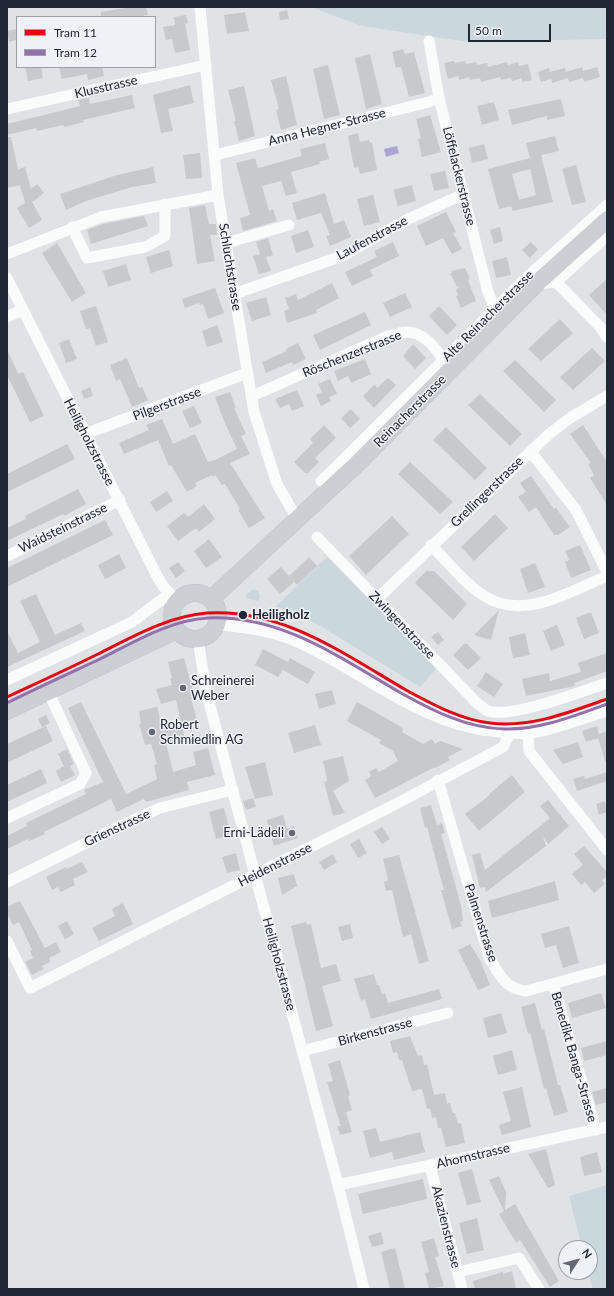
<!DOCTYPE html>
<html>
<head>
<meta charset="utf-8">
<style>
  body { margin:0 }
  #map { position:relative; width:614px; height:1296px; overflow:hidden; background:#e0e3e6; font-family:Lato,sans-serif }
  canvas { display:block }
  .frame { position:absolute; inset:0; border:8px solid #212637; pointer-events:none }
  .legend { position:absolute; left:16px; top:16px; width:140px; height:52px; box-sizing:border-box; background:#eef1f5; border:1px solid #9ca0a9; margin:0; padding:5px 7px; list-style:none; font-size:12px; color:#212637 }
  .legend li { display:flex; align-items:center; gap:8px; height:20px }
  .legend b { width:20px; border:1px solid #9ca0a9 }
  .north { position:absolute; left:558px; top:1240px; width:40px; height:40px; box-sizing:border-box; background:#eef1f5; border:1px solid #9ca0a9; border-radius:50%; rotate:54deg; font-size:11px; font-weight:700; line-height:16px; text-align:center; color:#212637 }
  .north::after { content:''; display:block; margin:auto; width:14px; height:18px; background:#646874; clip-path:polygon(50% 0,100% 100%,50% 72%,0 100%) }
  .scale { position:absolute; left:468px; top:24px; width:83px; height:18px; box-sizing:border-box; border:2px solid #212637; border-top:0; padding-left:5px; font-size:12px; line-height:14px; white-space:nowrap; color:#212637; -webkit-text-stroke:3px #eef1f5; paint-order:stroke }
</style>
</head>
<body>
<div id="map">
<canvas width="614" height="1296"></canvas>
<div class="frame"></div>
<ul class="legend">
<li><b style="height:5px;background:#e30613"></b>Tram 11</li>
<li><b style="height:5px;background:#9471ad"></b>Tram 12</li>
</ul>
<div class="north">N</div>
<div class="scale">50 m</div>
</div>
<script>
const g = document.querySelector('canvas').getContext('2d');
g.lineJoin = 'round';
function paint(path, color) { g.fillStyle = color; g.fill(path, 'evenodd'); }
function strokePath(path, color, width, dash) { g.strokeStyle = color; g.lineWidth = width; g.lineCap = dash ? 'butt' : 'round'; g.setLineDash(dash || []); g.stroke(path); }
function drawText(font, color, halo, rows, align = 'center') {
  g.font = font + ' Lato,sans-serif'; g.lineWidth = 3; g.setLineDash([]); g.textBaseline = 'middle'; g.strokeStyle = halo; g.fillStyle = color; for (const [text, x, y, turn = 0] of rows) {
    g.save(); g.translate(x, y); g.rotate((+turn || 0) * Math.PI / 180); g.textAlign = isNaN(turn) ? turn : align; if (halo) g.strokeText(text, 0, 0); g.fillText(text, 0, 0); g.restore();
  }
}
const green = new Path2D(`
  M311 7H607V39L468 42 362 26Z
  M327 557 437 668 420 687 317 624 276 606Z
  M253 589 258 591 260 596 259 601 246 598V595Z
  M607 1185V1289H593L588 1272H590V1248H582L569 1196Z`);
const water = new Path2D(`
  M397 146 399 153 386 157 384 149Z`);
const building = new Path2D(`
  M131 7H146L148 15 136 17H101V12Z
  M287 10 289 19 280 20 279 12Z
  M245 12 249 31 227 34 224 15Z
  M186 15 188 23 185 24 190 50 175 53 172 39 166 40 163 27 175 25 174 17Z
  M17 29V40L9 42 7 31Z
  M403 49 405 54 414 52 425 93 409 97 401 67 396 68 392 52Z
  M370 54 382 104 366 109 355 58Z
  M454 61 455 63 465 61 466 64 476 62 477 65 487 63 488 67 507 62 508 65 518 62 519 66 528 64 532 80 522 82V78L512 81 511 78 501 80 500 77 481 82 480 78 470 80 469 77 459 80 458 76 448 79 444 63Z
  M328 65 340 115 324 119 313 69Z
  M25 67H41L43 78 28 81Z
  M59 67H102L104 76 88 80 87 74 62 79Z
  M582 67 583 71 597 67 600 77 584 82 583 78 569 82 568 78 552 83 551 79 541 82 538 72 549 68 550 72 565 68 566 72Z
  M286 76 297 125 281 130 276 110 279 109 271 80Z
  M190 85 194 103 168 109 173 131 161 133 153 95Z
  M244 86 255 136 239 141 234 121H236L228 90Z
  M132 95 135 108 83 120 84 122 64 127 63 125 37 131 36 128 7 135V124L80 106 78 100 89 98 90 104Z
  M561 99 565 116 547 120V116L512 125 508 110Z
  M494 102 499 120 482 125 477 106Z
  M430 115 441 152 422 157 418 139 421 138 416 119Z
  M358 133 360 142 369 140 370 143 372 142 377 170 360 174 358 167 354 168 348 136Z
  M555 136 559 151 541 155 553 202 513 211 511 206 499 209 488 169 530 158 526 143ZM530 169 536 195 519 200 512 174Z
  M7 137H11L18 169 25 167 31 189 37 184 44 193 32 202 42 220 29 228 17 208 25 203 20 185 7 188Z
  M325 143 329 159 319 162 320 164 291 172 297 193 286 196 281 181 262 186 269 211 273 209 277 221 243 231 240 218 250 215 236 163 255 158 258 168 302 156 300 149Z
  M484 144 488 159 472 163 469 148Z
  M200 153 202 178 186 179 183 155Z
  M576 165 586 202 572 205 562 169Z
  M153 167 156 183 132 187 86 201 66 210 60 194 117 175Z
  M445 171 449 188 434 191 430 174Z
  M412 185 416 201 398 206 393 190Z
  M325 193 334 224 344 220 351 237 330 246 326 236 330 235 321 213 297 220 292 203Z
  M373 195 380 222 364 226 357 199Z
  M205 205 209 224H216L217 235H210L215 261 197 264 189 208Z
  M446 212 456 232 453 233 462 249 452 254 443 238 426 246 417 226Z
  M144 216 148 226 91 244 87 230 103 224Z
  M500 227 503 241 494 244 490 230Z
  M308 230 314 247 296 253 291 236Z
  M268 238 273 255 266 257 271 271 259 274 253 256 260 254 256 242Z
  M393 242 399 256 370 270 373 276 352 286 345 272 377 257 374 251Z
  M531 242 538 249 530 258 522 250Z
  M57 243 86 293 72 302 42 253Z
  M169 250 173 266 151 273 146 257Z
  M507 257 511 275 496 278 492 261Z
  M126 264 131 280 108 287 103 271Z
  M465 268 470 279 468 280 476 301 461 308 456 296 458 295 456 290 460 286 457 287 450 273H452L451 271Z
  M607 279V315L589 295Z
  M332 283 339 298 316 310 317 313 287 323 284 311 289 309 285 298 296 294 298 300Z
  M215 288 224 313 208 319 203 304 199 305V303L185 308 182 299Z
  M405 293 412 307 390 317 383 303Z
  M266 297 271 315 252 321 246 303Z
  M96 306 108 342 96 346 90 328 86 329 80 311Z
  M439 306 457 325 447 335 429 316Z
  M365 312 371 325 320 350 313 335Z
  M560 319 573 333 541 361 528 349Z
  M217 325 223 342 207 347 202 331Z
  M69 339 77 359 66 363 59 343Z
  M298 343 306 359 293 365 292 362 266 373 262 362 287 351 286 349Z
  M413 344 426 358 415 369 403 356Z
  M592 348 605 361 573 390 560 377Z
  M7 349 18 374 23 372 44 416 30 422 7 375Z
  M127 358 139 388 142 387 148 400 132 407 120 379 116 381 110 365Z
  M365 359 371 374 351 383 348 376 338 381 334 371Z
  M515 360 556 400 544 412 503 371Z
  M388 378 396 385 374 408 363 396 375 384 377 388Z
  M330 379 337 394 329 397 331 401 321 406 316 395 322 392 318 384Z
  M90 387 93 396 84 399 81 391Z
  M297 390 304 406 292 411 289 404 280 408 275 399Z
  M230 392 236 408H234L246 434 241 436 250 454 230 463 265 518 249 528 238 510 240 509 225 484 222 485 215 475 213 477 212 475 195 483 197 486 187 492 171 465 169 466 158 440 124 454 119 443 149 430 146 425 162 419 173 444 195 434 208 462 215 460 237 449 224 421 215 397Z
  M480 394 522 434 510 446 468 405Z
  M194 406 202 423 190 428 182 411Z
  M351 409 360 419 350 428 341 418Z
  M324 425 336 438 315 458 319 462 308 473H305L294 462 313 443 310 439Z
  M583 425 607 462V505L590 478 594 475 588 464 591 463 570 434Z
  M446 427 487 468 475 480 433 440Z
  M67 444 75 459 7 492V474Z
  M410 462 453 502 440 514 398 474Z
  M531 476 554 509 556 508 570 527 558 535H554L536 507 529 512 518 497 526 492 520 483Z
  M78 489 86 504 64 516 63 514 7 541V528L26 519 25 516Z
  M167 491 173 501 156 512 150 502Z
  M204 504 215 519 199 532 196 528 178 541 167 526 184 513 188 517Z
  M495 514 508 528 474 561 461 547Z
  M392 516 409 534 366 575 349 556Z
  M105 520 113 535 7 587V568Z
  M209 539 222 557 206 568 194 551Z
  M580 545 591 570 571 578 565 562 569 560 565 551Z
  M119 554 126 568 105 579 98 565Z
  M309 557 317 566 297 585 289 576Z
  M178 562 185 571 176 578 169 568Z
  M535 563 545 587 528 593 520 569Z
  M281 567 294 582 280 594 267 579Z
  M426 571H434L467 604 453 620 415 583Z
  M36 594 55 635 81 623 85 631 7 667V631L18 653 40 642 20 601Z
  M499 610 491 640 474 635Z
  M591 612 599 633 584 639 576 618Z
  M557 625 565 645 551 651 543 631Z
  M438 632 444 640 438 645 431 637Z
  M525 633 530 655 513 658 509 637Z
  M464 644H467L481 658 468 670 453 655Z
  M263 649 288 662 290 658 315 672 308 684 283 670 278 677 255 665Z
  M607 653V671L574 683 575 686 526 696 522 679 549 673 550 681 581 672 578 663Z
  M184 658 195 698 191 699 198 723 182 727 176 700 161 704 156 689 172 685 170 679 172 678 168 662Z
  M486 672 503 684 494 697 477 686Z
  M332 690 336 704 319 709 315 694Z
  M81 702 126 794 157 779 154 765 157 764 151 744 145 745 139 724H141L139 711 157 707 163 731 182 726 185 738 166 743 173 772 196 765 193 752 208 748 215 775 187 782 189 790 146 802 144 799 117 812 111 799 44 832 45 834 29 841 28 839 7 849V836L27 826 26 823 86 794 84 790 103 782 68 708Z
  M357 702 398 725 403 729 402 732 423 744 432 739 435 744 440 741 463 749 448 757 450 760 437 767 431 769 375 798 365 780 371 776 369 772 376 768 379 772 398 761 393 751 379 743 381 740 347 721Z
  M46 715 50 723 42 727 38 719Z
  M315 725 321 745 294 753 288 733Z
  M46 726 53 741 7 763V744Z
  M597 726 599 734 607 731V761H605L598 738 586 742 582 731Z
  M578 742 583 757 563 764 553 750Z
  M67 749 74 764 70 766 75 775 61 782 56 771 64 766 58 754Z
  M343 756 349 781 333 791 345 813 333 816 324 782 327 781 328 784 323 761Z
  M265 762 273 795 255 799 245 767Z
  M41 769 47 783 7 802V785Z
  M607 772V781L577 791 573 779 584 776 585 779Z
  M512 775 525 792 479 831 465 814 490 795 489 794Z
  M253 798 256 807 246 810 243 801Z
  M548 800 569 826 548 844 543 837 546 846 486 892 485 887 480 888 472 855 480 853 485 870 550 818 540 806Z
  M605 801 607 812 599 815 596 804Z
  M431 805 437 825 442 823 445 833 441 834 461 905 463 921 460 922 462 926 452 929 441 890H444L427 827 425 828 420 808Z
  M224 808 231 835 216 839 209 812Z
  M283 815 287 829 294 826 298 838 274 846 267 820Z
  M382 827 390 839 382 844 374 832Z
  M359 839 367 853 358 858 350 844Z
  M584 846 607 872V876L602 880 605 884 594 893 585 882 581 885 572 874 583 865 574 854Z
  M236 853 240 870 227 873 222 857Z
  M333 854 337 862 324 870 319 862Z
  M399 855 429 961 419 964 411 934 403 937 392 890 386 891 384 882 388 880 383 859Z
  M82 862 88 872 73 879 75 885 61 892 58 887 52 890 46 877 66 867 67 869Z
  M294 874 297 886 282 895 278 878Z
  M555 881 559 900 492 918 488 901Z
  M20 901 45 948 56 942 61 952 49 958 50 962 42 966 44 969 32 975 25 962 33 958 30 951 32 950 19 922 13 925 7 913V907Z
  M123 903 133 924 99 941 92 928 115 916 112 909Z
  M67 921 74 934 65 939 58 926Z
  M306 922 307 925 311 924 321 968 336 964 341 981 322 986 333 1026 316 1031 291 926Z
  M350 924 353 938 342 941 338 927Z
  M569 926 579 963 563 968 556 945 545 948 541 934Z
  M470 944 480 960 490 985 478 990 458 950Z
  M374 974 377 985H379L382 994 385 993 388 1003 439 989 442 999 371 1019 365 999 361 1001 354 979Z
  M601 993 606 1008 572 1018 568 1003Z
  M535 1003 542 1030 544 1029 558 1085H560L568 1112 554 1116 546 1088 544 1089 530 1033 528 1034 521 1007Z
  M501 1013 507 1033 488 1038 483 1018Z
  M410 1036 418 1056 422 1055 424 1065 427 1064 434 1095 445 1093 447 1104 450 1103 453 1113H455L458 1124 461 1123 465 1143 446 1147 441 1128H438L436 1117 432 1118 430 1108 427 1109 422 1089 412 1091 402 1060H399L397 1052 393 1053 390 1041Z
  M607 1041V1055L584 1061 581 1048Z
  M512 1050 517 1070 498 1075 493 1056Z
  M340 1060 350 1095 348 1096 352 1110 346 1112 352 1132 340 1135 337 1126H341L327 1082 333 1081 328 1064Z
  M522 1087 531 1127 502 1135 499 1125 511 1121 503 1092Z
  M607 1088V1102L596 1105 592 1092Z
  M376 1128 380 1142 420 1132 425 1152 394 1160 392 1152 370 1158 363 1131Z
  M546 1149 555 1185 548 1188 528 1154Z
  M597 1152 602 1172 584 1176 580 1157Z
  M472 1169 481 1202 467 1205 458 1173Z
  M499 1176 506 1192 505 1210 515 1204 559 1281 550 1287 520 1240 516 1243 499 1214 504 1211 489 1180Z
  M423 1179 427 1199 363 1214 358 1194Z
  M477 1218 484 1250 467 1254 459 1223Z
  M381 1232 384 1244 372 1247 368 1236Z
  M434 1238 439 1256 435 1257 444 1286 429 1289 425 1273 429 1272 421 1242Z
  M395 1248 405 1289H390L381 1252Z
  M512 1271 516 1289H475L473 1281 503 1272V1274Z`);
const minor = new Path2D(`
  M200 7 218 195 254 412 277 484 297 519
  M429 41 439 98 488 292 495 309
  M7 109 206 65
  M215 155 429 102 439 98
  M72 227 87 258 145 247 165 236V204
  M226 243 289 225
  M7 254 101 217 218 195
  M7 278 158 578 163 586 177 601
  M556 282 600 327 607 337
  M536 284 556 282 607 236
  M234 294 342 256 408 219 464 194
  M7 317 22 310
  M252 396 388 336C394 335 401 332 407 332 424 332 435 348 444 360
  M85 434 247 373
  M530 451 576 510 607 572
  M321 481 333 470 526 278 607 205
  M317 537 478 704C481 706 485 710 488 711 510 719 583 691 607 683
  M431 545C448 562 464 583 484 596 524 621 569 592 607 576
  M7 556 120 500
  M377 599 548 435 570 418 607 396
  M198 639 206 691 338 1185 364 1289
  M7 680 132 622 169 594
  M528 732 529 751 607 850
  M438 780 489 957C499 974 505 989 526 991L607 969
  M7 818 80 784 86 773 48 691
  M7 882 116 828 160 808 233 790
  M7 941 30 988 392 806 503 747 511 732
  M553 984 596 1130
  M302 1051 448 1013
  M430 1166 462 1289
  M338 1185 607 1127
  M458 1272 519 1258 539 1289`);
const tertiary = new Path2D(`
  M217 623C245 626 273 629 299 641 365 671 421 723 495 730 506 731 518 733 529 732 555 728 582 717 607 709`);
const primary = new Path2D(`
  M172 616a23 23 0 1 1 46 0a23 23 0 1 1-46 0Z
  M211 599 357 464 536 284 607 220
  M7 711 177 630`);
const tram1 = new Path2D(`
  M7 697C37 683 68 669 98 654 132 637 168 616 207 613 282 608 344 654 406 690 432 704 461 720 490 723 531 728 570 712 607 699`);
const tram2 = new Path2D(`
  M9 702C39 687 70 673 100 659 134 642 170 620 208 618 282 615 340 658 401 693 433 711 467 728 504 729 539 730 574 716 607 704`);
const markers = [
  [243,615,5,"#212637"],
  [183,688,4,"#646874"],
  [152,732,4,"#646874"],
  [292,833,4,"#646874"]
];
const streetNames = [
  ["Klusstrasse",106,87,-13],
  ["Anna Hegner-Strasse",327,127,-14],
  ["Löffelackerstrasse",459,176,76],
  ["Laufenstrasse",372,238,-28],
  ["Schluchtstrasse",230,267,81],
  ["Alte Reinacherstrasse",488,316,-45],
  ["Röschenzerstrasse",352,354,-22],
  ["Pilgerstrasse",167,404,-21],
  ["Reinacherstrasse",410,411,-45],
  ["Heiligholzstrasse",89,442,63],
  ["Grellingerstrasse",487,492,-44],
  ["Waidsteinstrasse",63,528,-26],
  ["Zwingenstrasse",402,625,46],
  ["Grienstrasse",117,828,-25],
  ["Heidenstrasse",275,865,-27],
  ["Palmenstrasse",481,923,72],
  ["Heiligholzstrasse",279,964,75],
  ["Birkenstrasse",375,1032,-15],
  ["Benedikt Banga-Strasse",574,1057,74],
  ["Ahornstrasse",473,1156,-13],
  ["Akazienstrasse",446,1227,76]
];
const stopNames = [
  ["Heiligholz",252,615]
];
const poiNames = [
  ["Schreinerei",191,681],
  ["Weber",191,696],
  ["Robert",160,725],
  ["Schmiedlin AG",160,740],
  ["Erni-Lädeli",284,833,"right"]
];
paint(green, '#cad8de');
paint(water, '#aca4d2');
paint(building, '#c7c9cd');
strokePath(primary, '#bfc1c7', 18);
strokePath(minor, '#fafbfb', 11);
strokePath(tertiary, '#fafbfb', 14);
strokePath(primary, '#cccfd3', 17);
strokePath(tram1, '#e30613', 3);
strokePath(tram2, '#9471ad', 3);
for (const [x, y, r, color] of markers) { const dot = new Path2D(); dot.arc(x, y, r, 0, 2 * Math.PI); g.fillStyle = color; g.fill(dot); strokePath(dot, '#eef1f5', 1.5); }
drawText('13px', '#212637', '#eef1f5', streetNames);
drawText('bold 13px', '#212637', '#eef1f5', stopNames, 'left');
drawText('13px', '#212637', '#eef1f5', poiNames, 'left');
</script>
</body>
</html>
